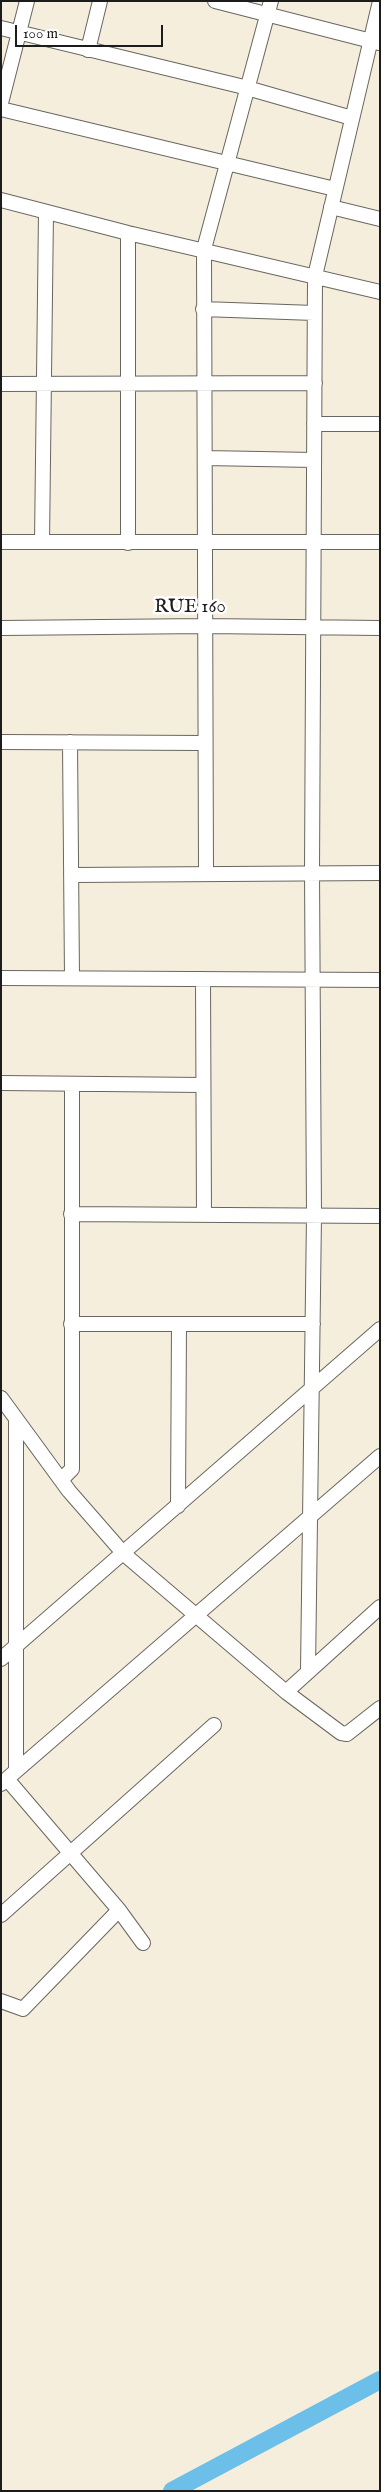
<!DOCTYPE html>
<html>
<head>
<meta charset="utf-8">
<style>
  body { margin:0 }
  #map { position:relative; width:381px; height:2492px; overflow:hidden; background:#f6eedd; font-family:"IM FELL English",serif }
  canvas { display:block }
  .frame { position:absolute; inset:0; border:2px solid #1c1c1c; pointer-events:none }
  .scale { position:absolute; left:15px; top:25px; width:148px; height:22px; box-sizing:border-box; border:2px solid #1c1c1c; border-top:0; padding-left:6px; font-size:15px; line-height:18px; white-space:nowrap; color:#1c1c1c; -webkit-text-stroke:4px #fff; paint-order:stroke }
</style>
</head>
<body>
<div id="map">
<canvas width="381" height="2492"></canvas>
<div class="frame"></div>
<div class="scale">100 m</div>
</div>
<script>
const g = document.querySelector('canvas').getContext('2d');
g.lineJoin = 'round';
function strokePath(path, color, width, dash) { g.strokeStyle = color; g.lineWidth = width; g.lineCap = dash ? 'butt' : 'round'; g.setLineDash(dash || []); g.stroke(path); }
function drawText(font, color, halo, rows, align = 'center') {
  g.font = font + ' "IM FELL English",serif'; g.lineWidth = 5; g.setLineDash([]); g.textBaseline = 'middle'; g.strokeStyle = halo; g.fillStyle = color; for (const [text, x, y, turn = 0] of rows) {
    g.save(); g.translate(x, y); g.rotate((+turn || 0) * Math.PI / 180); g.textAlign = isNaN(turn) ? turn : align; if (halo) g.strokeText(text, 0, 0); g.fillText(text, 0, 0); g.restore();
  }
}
const river = new Path2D(`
  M172 2491 380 2380`);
const minor = new Path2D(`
  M215 1 379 43
  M1 28 240 86 352 118
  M88 50 100 1
  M1 103 27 1
  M1 109 335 189
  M1 200 128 233 380 292
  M331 207 380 219
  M128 233V543
  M203 309 314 313
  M1 384 315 383
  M314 424H380
  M205 458 314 460
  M1 542H380
  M42 542 46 212
  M1 628 205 626 380 628
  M1 742 204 743
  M70 742 72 978
  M206 873 204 249 271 1
  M71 875 380 873
  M1 978 380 980
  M203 979 204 1215
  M1 1083 203 1085
  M71 1214 380 1216
  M71 1324H313
  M1 1398 69 1491 124 1554 286 1692 341 1733 347 1734 380 1708
  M61 1480 72 1469V1084
  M178 1506 179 1324
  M1 1659 380 1329
  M308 1671 314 1216 312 871 315 276 380 1
  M286 1692 380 1607
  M16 1771V1420
  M7 1779 119 1910 143 1943
  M1 1784 380 1456
  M1 1915 214 1725
  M1 2001 23 2009 119 1910`);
const streetNames = [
  ["RUE 160",190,608]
];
strokePath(river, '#6cbfe8', 18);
strokePath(minor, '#686660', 16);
strokePath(minor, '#fff', 14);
drawText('19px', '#1c1c1c', '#fff', streetNames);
</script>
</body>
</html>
